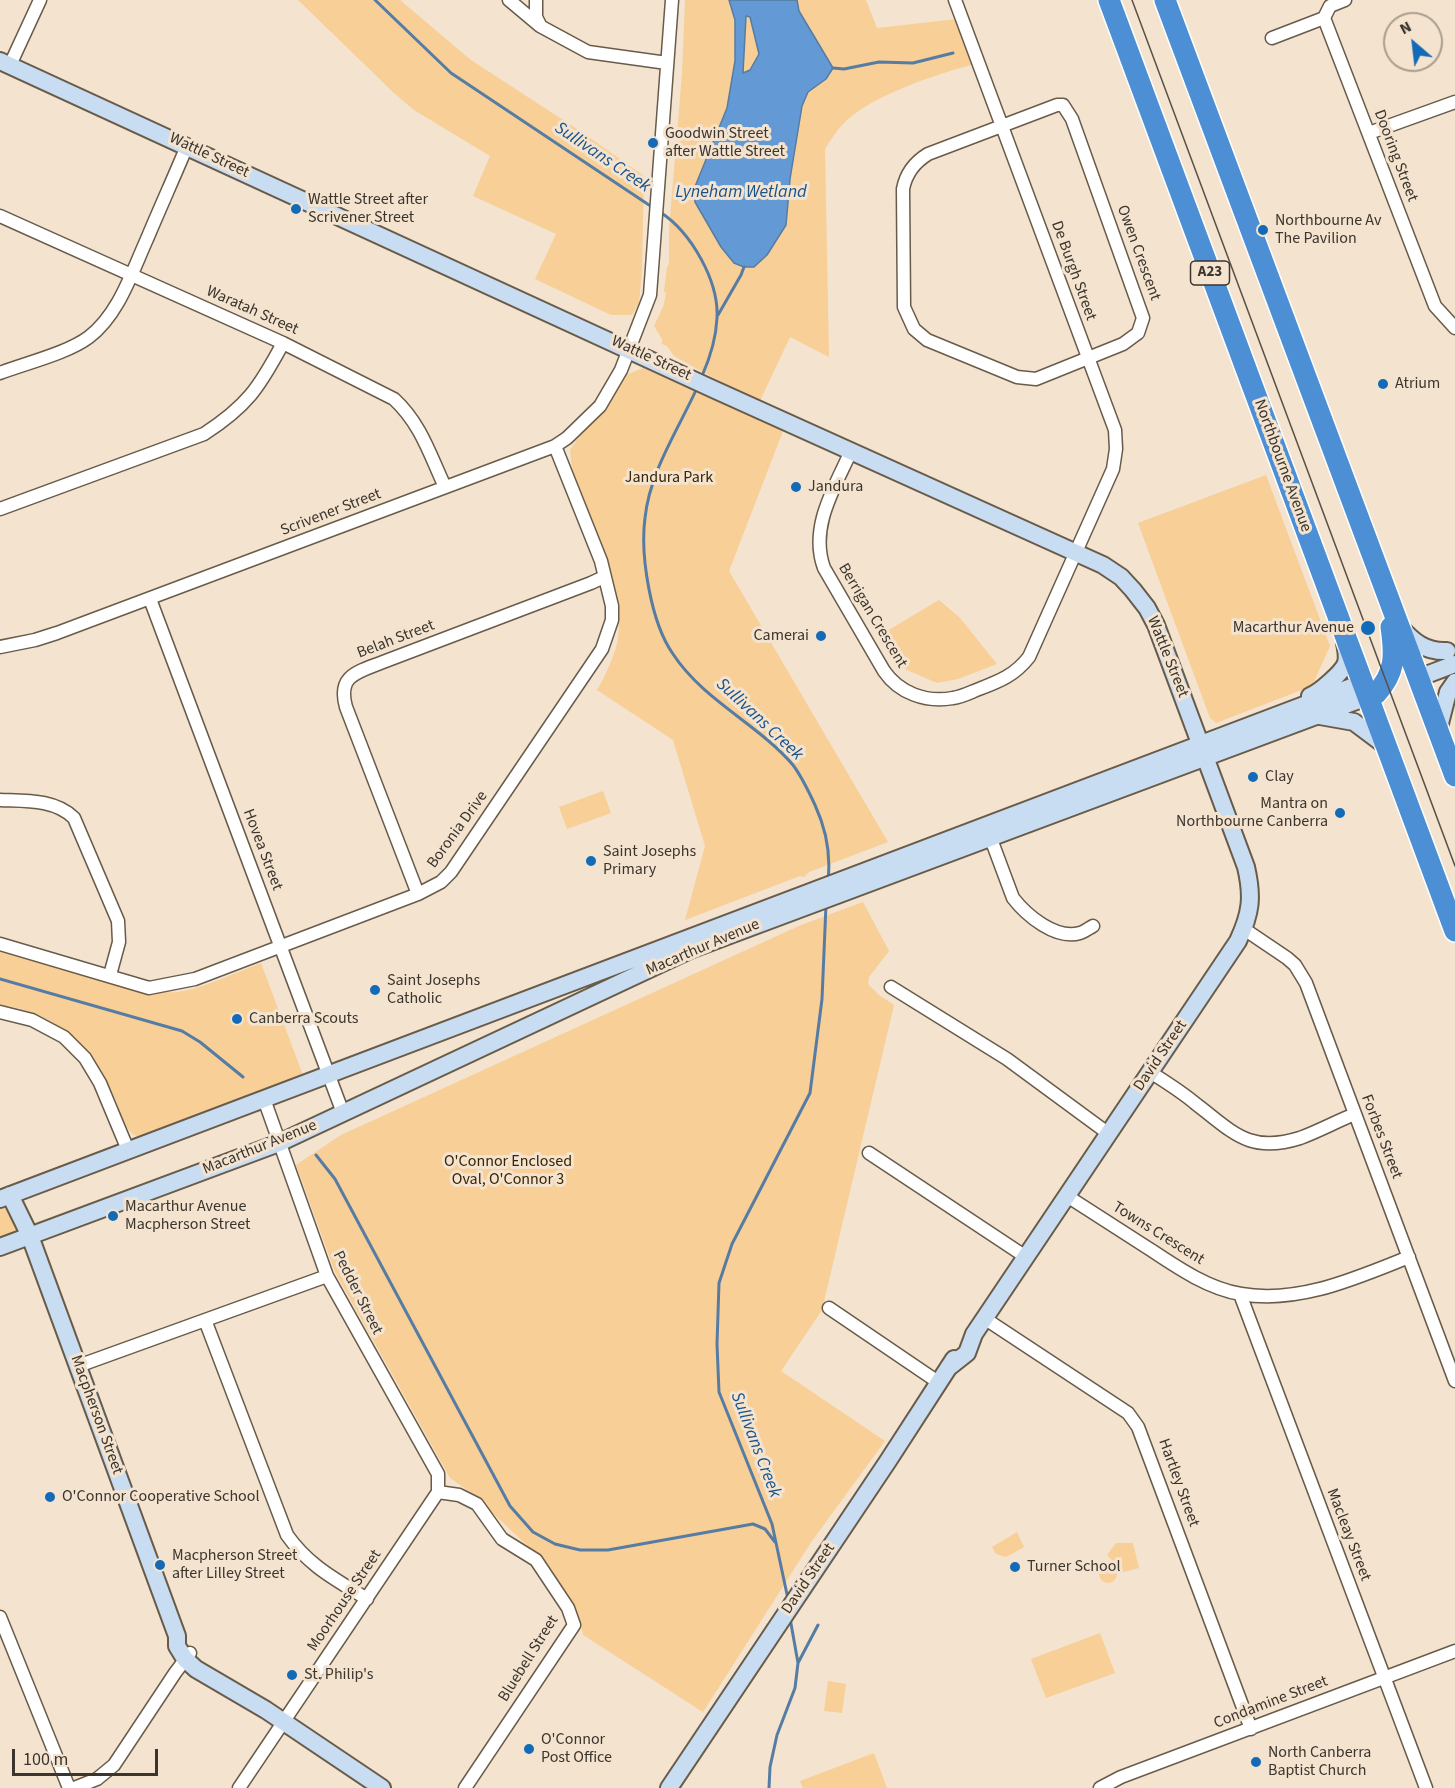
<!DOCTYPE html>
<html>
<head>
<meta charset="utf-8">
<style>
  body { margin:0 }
  #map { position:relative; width:1455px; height:1788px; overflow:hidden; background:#f3e3cf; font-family:"Source Sans 3",sans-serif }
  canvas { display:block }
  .north { position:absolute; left:1383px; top:12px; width:60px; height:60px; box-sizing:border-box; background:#f3e3cf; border:2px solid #a99d8e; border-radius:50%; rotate:332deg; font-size:16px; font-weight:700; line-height:24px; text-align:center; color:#3b352d }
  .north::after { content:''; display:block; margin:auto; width:21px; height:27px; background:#136bb8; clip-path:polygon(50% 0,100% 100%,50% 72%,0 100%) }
  .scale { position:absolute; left:12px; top:1749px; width:146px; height:27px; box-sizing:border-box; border:3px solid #3b352d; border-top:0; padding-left:8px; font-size:18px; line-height:21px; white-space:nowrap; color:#3b352d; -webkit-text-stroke:4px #f3e3cf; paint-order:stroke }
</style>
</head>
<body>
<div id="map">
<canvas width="1455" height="1788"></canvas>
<div class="north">N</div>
<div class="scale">100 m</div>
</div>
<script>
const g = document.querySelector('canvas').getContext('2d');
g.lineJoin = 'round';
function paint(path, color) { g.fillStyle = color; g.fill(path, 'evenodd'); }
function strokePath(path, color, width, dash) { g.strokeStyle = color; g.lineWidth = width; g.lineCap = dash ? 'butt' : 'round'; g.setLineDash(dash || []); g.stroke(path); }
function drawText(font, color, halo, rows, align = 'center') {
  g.font = font + ' "Source Sans 3",sans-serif'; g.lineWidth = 6; g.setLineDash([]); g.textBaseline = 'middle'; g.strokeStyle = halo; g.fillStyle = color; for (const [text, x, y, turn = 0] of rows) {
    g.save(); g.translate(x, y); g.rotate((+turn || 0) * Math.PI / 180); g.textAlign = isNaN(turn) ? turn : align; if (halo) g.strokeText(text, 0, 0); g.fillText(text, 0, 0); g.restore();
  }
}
const green = new Path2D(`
  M298 0H400L471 60 580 131 644 176 642 269 639 303 632 315H611L535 279 556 234 473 196 490 156 414 110 395 94Z
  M685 0H866L877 28 957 19 974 64C935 75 868 96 841 126 835 133 830 141 825 149L829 357 790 337 759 403 674 356 667 346 662 344V339L654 326 663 307 666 294 664 291 667 267 669 264V229L682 74Z
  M643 368 783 431 729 571 888 842 809 872 804 877 800 876 685 920 705 846 673 740 597 690C605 677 616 653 618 638 626 596 587 510 572 468L570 450 579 437 607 407 626 375Z
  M1266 475 1330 646 1312 686 1216 723 1210 718 1138 523Z
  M939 600 960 618 997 664 958 679 937 683 907 670 896 659 882 634Z
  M603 791 611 813 567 829 559 807Z
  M863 902 889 951 869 977 868 984 879 995 894 1005 822 1310 781 1371 885 1441 812 1541 703 1712 583 1635 582 1629 579 1628 546 1563 470 1492 450 1478 335 1272 296 1165 341 1135 801 925Z
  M0 946 149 990C158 991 168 993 177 992 202 989 237 972 261 963L304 1078 140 1138C123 1132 121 1111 114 1096 90 1048 57 1011 0 1005Z
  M3 1204 18 1230 17 1232 0 1239V1206Z
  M1017 1532 1024 1547 1006 1557 996 1554 992 1547Z
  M1116 1543H1133L1139 1568 1120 1573 1118 1566 1107 1555Z
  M1099 1574a9 9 0 1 1 18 0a9 9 0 1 1-18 0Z
  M1100 1633 1115 1673 1046 1698 1031 1659Z
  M828 1681 846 1684 842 1713 824 1711Z
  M874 1753 887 1788H803L800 1781Z`);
const water = new Path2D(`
  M729 0H797L799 11 833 68 826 79 808 92 802 106 790 179 786 225 767 255 754 267H744L734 263 721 247 695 202 694 189 727 108 735 61V20ZM746 16 750 17 759 54 750 70 743 73Z`);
const stream = new Path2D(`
  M375 0 451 73 652 207
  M833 68 844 69 879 62 913 63 953 53
  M660 212C691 232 719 281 717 318 716 339 710 358 702 376
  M718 315 741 275 744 267
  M697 388C678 430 650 471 645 518 640 556 651 623 673 654 703 700 758 724 793 765 802 777 809 792 815 805 826 829 831 854 828 880
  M0 979 182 1031 200 1042 243 1077
  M316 1155 335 1179 510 1506 533 1532 555 1544 580 1550H608L753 1524 765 1529 775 1542
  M788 1599 772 1524 719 1392 717 1344 719 1283 732 1244 810 1093 822 999 826 905
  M798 1663 818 1625
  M769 1788 770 1767 777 1735 795 1688 798 1663 790 1618`);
const street = new Path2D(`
  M509 0 540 26 588 52 667 63
  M536 0V17L540 25
  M1345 0 1330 6 1324 18 1435 306 1455 328
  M1272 38 1324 18
  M10 65 40 0
  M1057 105H1063L1072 119 1143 318 1138 333 1123 344 1036 379 1017 377 927 340 914 329 904 307 903 189C906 173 915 162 928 154Z
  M1369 133 1455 102
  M0 216 283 343 394 399C421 424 430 455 445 487
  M0 373C26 363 68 353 89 337 119 314 132 272 147 239 160 208 174 177 187 146
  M851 451C835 487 809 527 824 568L884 671C899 693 926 703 953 698 962 697 971 692 979 689 1000 681 1015 675 1029 657L1113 469 1116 449 1115 430 955 0
  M0 509 204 434C247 406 259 388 283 343
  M150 599 343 1113
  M0 647 35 640 57 633 555 446 567 438 600 406 621 370 650 295 672 0
  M0 800C25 801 55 799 74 818L118 921 119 942 110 975
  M988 831 1013 898C1027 916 1056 940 1080 933 1084 932 1089 928 1093 926
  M418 894 346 707C337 675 358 672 383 662L591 583 604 577
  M1244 929 1287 958 1295 965 1306 983 1455 1381
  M0 944 149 988 195 979 418 894 441 882 451 872 602 649 612 620V606L601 561 555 446
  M891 987 1007 1059 1109 1134
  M0 1012 32 1020 64 1037 85 1058 100 1083 128 1150
  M1150 1072C1166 1082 1182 1092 1196 1104 1233 1132 1249 1154 1300 1138 1319 1131 1337 1121 1355 1114
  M869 1153 1026 1257
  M1067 1196C1095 1214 1123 1232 1151 1250 1178 1268 1209 1289 1241 1294 1299 1304 1356 1278 1409 1257
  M1240 1294 1426 1788
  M829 1308 938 1382
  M984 1318 1128 1413 1138 1427 1251 1729
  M205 1320 287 1535C309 1566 335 1579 367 1599
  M78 1366 327 1276
  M438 1492 459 1495 477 1504 502 1539 536 1560 568 1608 574 1625 465 1788
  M0 1617 69 1788
  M74 1788 97 1779 114 1765 175 1673 190 1653
  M239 1788 438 1492V1474L327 1276 264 1099
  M1100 1788 1121 1777 1455 1651`);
const secondary = new Path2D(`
  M0 61 713 389 1103 565 1121 577 1133 590 1147 608 1156 625 1246 867C1253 897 1251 913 1238 941L974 1334 967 1353 948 1368
  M1400 627C1414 642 1425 652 1447 651
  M1418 678 1455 664
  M1310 696C1319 693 1343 672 1346 663 1348 656 1346 649 1345 643
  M1320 716 1354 722 1386 746
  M1438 731 1448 692 1455 682
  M10 1195 30 1236 177 1636V1646L185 1659 196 1669 266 1710 382 1788
  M0 1199 1362 683
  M0 1247 279 1143 690 950 1367 697
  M669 1788 888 1461 954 1359`);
const highway = new Path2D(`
  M1109 0 1455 931
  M1165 0 1455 776
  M1376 694C1396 672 1395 655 1391 627`);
const tram = new Path2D(`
  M1132 0 1455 866`);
const markers = [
  [653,143,6,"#136bb8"],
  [296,209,6,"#136bb8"],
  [1263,230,6,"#136bb8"],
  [1383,384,6,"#136bb8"],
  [796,487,6,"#136bb8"],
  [1368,628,8,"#136bb8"],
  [821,636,6,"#136bb8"],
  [1253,777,6,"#136bb8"],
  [1340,813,6,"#136bb8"],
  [591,861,6,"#136bb8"],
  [375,990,6,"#136bb8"],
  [237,1019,6,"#136bb8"],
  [113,1216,6,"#136bb8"],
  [50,1497,6,"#136bb8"],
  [160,1565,6,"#136bb8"],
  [1015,1567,6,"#136bb8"],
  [292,1675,6,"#136bb8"],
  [529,1749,6,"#136bb8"],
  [1256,1762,6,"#136bb8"]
];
const shields = [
  [1210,273,39]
];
const shieldNames = [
  ["A23",1210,273]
];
const poiNames = [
  ["Goodwin Street",665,134],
  ["after Wattle Street",665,152],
  ["Wattle Street after",308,200],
  ["Scrivener Street",308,218],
  ["Northbourne Av",1275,221],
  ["The Pavilion",1275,239],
  ["Atrium",1395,384],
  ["Jandura",808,487],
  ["Macarthur Avenue",1354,628,"right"],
  ["Camerai",809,636,"right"],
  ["Clay",1265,777],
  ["Mantra on",1328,804,"right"],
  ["Northbourne Canberra",1328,822,"right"],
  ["Saint Josephs",603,852],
  ["Primary",603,870],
  ["Saint Josephs",387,981],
  ["Catholic",387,999],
  ["Canberra Scouts",249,1019],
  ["Macarthur Avenue",125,1207],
  ["Macpherson Street",125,1225],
  ["O'Connor Cooperative School",62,1497],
  ["Macpherson Street",172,1556],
  ["after Lilley Street",172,1574],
  ["Turner School",1027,1567],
  ["St. Philip's",304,1675],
  ["O'Connor",541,1740],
  ["Post Office",541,1758],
  ["North Canberra",1268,1753],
  ["Baptist Church",1268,1771]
];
const streetNames = [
  ["Wattle Street",209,156,25],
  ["Dooring Street",1395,156,69],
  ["Owen Crescent",1138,253,70],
  ["De Burgh Street",1073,271,70],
  ["Waratah Street",252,311,24],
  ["Wattle Street",651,359,25],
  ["Northbourne Avenue",1282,466,70],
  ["Scrivener Street",331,513,-21],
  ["Berrigan Crescent",872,616,59],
  ["Belah Street",396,640,-21],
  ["Wattle Street",1167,657,68],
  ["Boronia Drive",458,830,-54],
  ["Hovea Street",262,850,69],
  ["Macarthur Avenue",703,948,-23],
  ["David Street",1161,1056,-56],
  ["Forbes Street",1381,1137,69],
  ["Macarthur Avenue",260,1148,-22],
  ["Towns Crescent",1158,1234,32],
  ["Pedder Street",357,1293,63],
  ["Macpherson Street",96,1415,70],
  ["Hartley Street",1178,1483,70],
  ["Macleay Street",1348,1535,69],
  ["David Street",809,1579,-56],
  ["Moorhouse Street",345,1601,-56],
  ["Bluebell Street",529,1659,-58],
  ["Condamine Street",1271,1703,-21]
];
const parkNames = [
  ["Jandura Park",669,478],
  ["O'Connor Enclosed",508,1162],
  ["Oval, O'Connor 3",508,1180]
];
const waterNames = [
  ["Sullivans Creek",602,158,34],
  ["Lyneham Wetland",741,193],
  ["Sullivans Creek",759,720,43],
  ["Sullivans Creek",755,1445,69]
];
paint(green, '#f8cf97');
paint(water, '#639ad6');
strokePath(water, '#577ca3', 1.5);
strokePath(stream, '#577ca3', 3);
strokePath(street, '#685b4a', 15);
strokePath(secondary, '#685b4a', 20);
strokePath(highway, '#fff', 24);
strokePath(street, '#fff', 12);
strokePath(secondary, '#c9ddf2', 16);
strokePath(highway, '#4c8fd5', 21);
strokePath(tram, '#585147', 1.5);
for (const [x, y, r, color] of markers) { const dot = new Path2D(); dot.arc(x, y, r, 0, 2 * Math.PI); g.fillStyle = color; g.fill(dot); strokePath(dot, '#f3e3cf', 2); }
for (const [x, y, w] of shields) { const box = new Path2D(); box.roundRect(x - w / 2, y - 12, w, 24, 4.5); g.fillStyle = '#f3e3cf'; g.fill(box); strokePath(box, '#3b352d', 1.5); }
drawText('bold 15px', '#3b352d', null, shieldNames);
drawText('16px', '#3b352d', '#f3e3cf', poiNames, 'left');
drawText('16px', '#3b352d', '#f3e3cf', streetNames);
drawText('16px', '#392504', '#f3e3cf', parkNames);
drawText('italic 18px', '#19538a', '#f3e3cf', waterNames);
</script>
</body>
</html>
